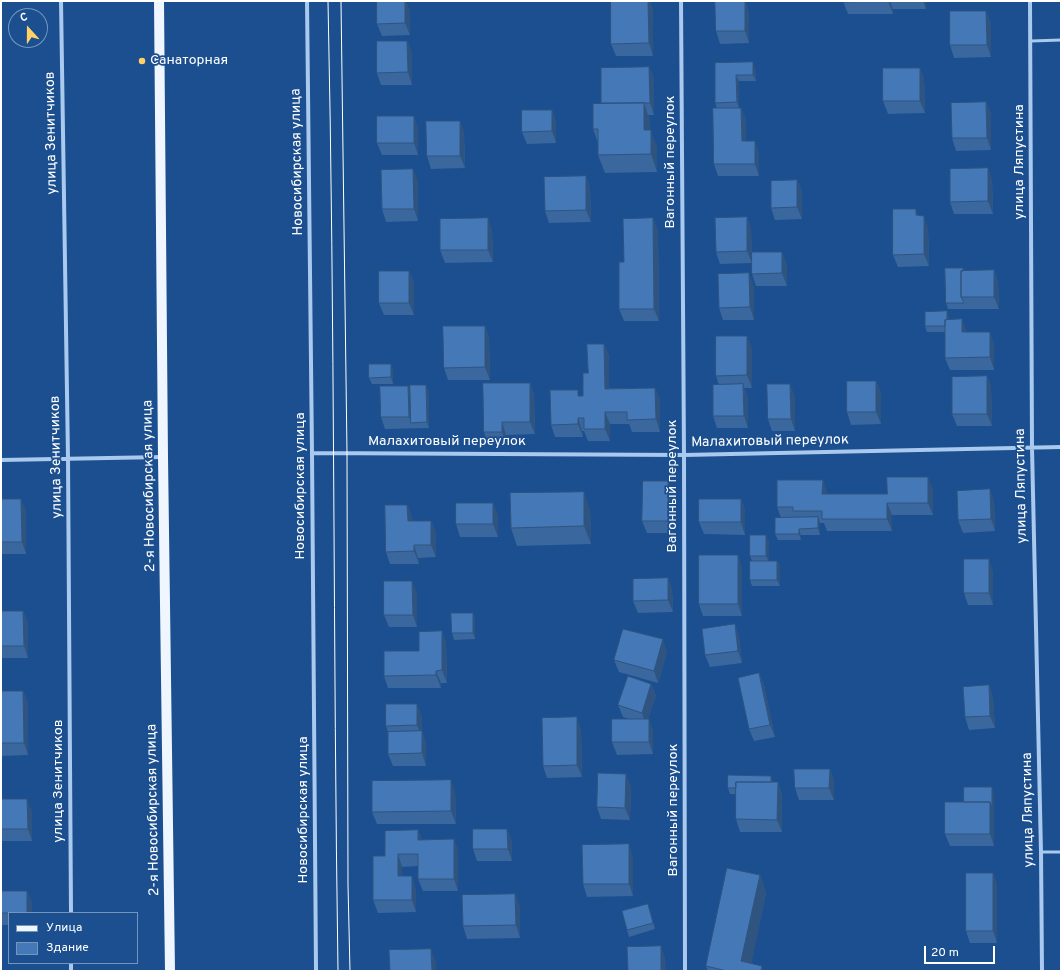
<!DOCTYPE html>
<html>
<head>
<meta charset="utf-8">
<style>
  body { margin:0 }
  #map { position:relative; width:1062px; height:972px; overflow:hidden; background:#1b4f8f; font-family:Overpass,sans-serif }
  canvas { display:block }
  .frame { position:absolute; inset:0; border:2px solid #fff; pointer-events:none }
  .legend { position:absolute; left:8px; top:912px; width:130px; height:52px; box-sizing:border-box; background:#1b4f8f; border:1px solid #7695bc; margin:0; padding:5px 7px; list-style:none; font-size:12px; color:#fff }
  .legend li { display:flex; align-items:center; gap:8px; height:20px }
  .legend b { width:20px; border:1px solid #7695bc }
  .north { position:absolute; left:8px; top:8px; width:40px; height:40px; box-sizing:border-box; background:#1b4f8f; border:1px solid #7695bc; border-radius:50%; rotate:339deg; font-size:11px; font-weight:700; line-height:16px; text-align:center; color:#fff }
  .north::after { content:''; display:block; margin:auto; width:14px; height:18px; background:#ffd166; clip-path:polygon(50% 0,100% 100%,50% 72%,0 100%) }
  .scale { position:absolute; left:924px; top:946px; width:71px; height:18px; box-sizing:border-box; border:2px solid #fff; border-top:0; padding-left:5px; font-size:12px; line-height:14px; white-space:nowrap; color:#fff; -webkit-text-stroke:3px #1b4f8f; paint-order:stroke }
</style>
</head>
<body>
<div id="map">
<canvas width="1062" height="972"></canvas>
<div class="frame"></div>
<ul class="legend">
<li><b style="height:5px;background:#f0f6ff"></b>Улица</li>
<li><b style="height:11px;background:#4478b7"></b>Здание</li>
</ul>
<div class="north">С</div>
<div class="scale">20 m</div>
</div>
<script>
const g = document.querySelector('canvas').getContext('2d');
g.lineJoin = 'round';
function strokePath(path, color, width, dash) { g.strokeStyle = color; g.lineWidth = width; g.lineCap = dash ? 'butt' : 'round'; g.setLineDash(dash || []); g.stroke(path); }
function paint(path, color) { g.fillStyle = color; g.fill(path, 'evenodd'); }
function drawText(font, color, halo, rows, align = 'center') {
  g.font = font + ' Overpass,sans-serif'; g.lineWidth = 3.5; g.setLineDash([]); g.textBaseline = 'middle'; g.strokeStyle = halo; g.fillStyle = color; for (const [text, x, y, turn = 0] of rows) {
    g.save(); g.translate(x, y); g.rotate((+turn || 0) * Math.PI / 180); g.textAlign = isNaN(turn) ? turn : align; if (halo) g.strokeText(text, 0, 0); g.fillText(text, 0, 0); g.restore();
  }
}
const service = new Path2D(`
  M1031 41 1061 40
  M1041 852H1061`);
const minor = new Path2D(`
  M61 1 68 458 71 913
  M307 1 312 453 316 971
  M681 1 684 455 685 971
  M1030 1 1032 448 1041 852 1042 971
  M312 453 684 455 1061 447
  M1 460 163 457
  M71 963V971`);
const primary = new Path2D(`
  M159 1 163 457 170 971`);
const tram = new Path2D(`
  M328 1C335 324 333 648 338 971
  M341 1 347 453 348 885 350 971`);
const wall = new Path2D(`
  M611 1H655V2H650L653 11V56H616L611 44Z
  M745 1 749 13V43L720 44 716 31Z
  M843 1H926V9H893V14H848Z
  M410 10V35L382 36 377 24Z
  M986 11 991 23V57L954 58 950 45Z
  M407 41 412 53V85H381L377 73Z
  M715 63 755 68 756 81H739V108H741L746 120V141L759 153V176H718L714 164 717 108 715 103Z
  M649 67 654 79V115H648L650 121V130L657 148V172L605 173 598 155V143L593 129 602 104 601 103Z
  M920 68 924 80 925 113 888 114 883 101Z
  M986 102 991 114V150L956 151 952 138Z
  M552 110 556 122V143L527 144 522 132Z
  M460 121 464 133 465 168 431 169 427 156Z
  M418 128V155H382L377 143Z
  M988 168 992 181 993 214H954L950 202Z
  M586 176 590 189 591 222 549 223 545 211Z
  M797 180 802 192V219L775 220 771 208Z
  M418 181V221L386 222 382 209Z
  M747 217 751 230 752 263 720 264 716 252Z
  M653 218 658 231 659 321H624L619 309 624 262Z
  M928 228 929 266 898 267 893 255Z
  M492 230 493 262 445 263 440 250Z
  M787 264V286H756L752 274Z
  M963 268 964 271 994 270 998 282 999 309H948L946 303Z
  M409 271 414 283V315H384L379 303Z
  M754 286V320H723L719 308Z
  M947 311 949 320 967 332 994 344V370H950L945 358V332H927L925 326Z
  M485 326 489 338 490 380H448L444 368Z
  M604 344 609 356V388H655L660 400V432H632L629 424H610V441H588L584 431H582L583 437H555L551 425 580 396H583L588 373Z
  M752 348V388H744L748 397V428H717L713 416 719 385 716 376Z
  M391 364 393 371V384H372L369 378Z
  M987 376 991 388 992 426H957L952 414Z
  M876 381 881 393V424L851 425 847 412Z
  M530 383 534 395 535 434 506 435V444H488L484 432Z
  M408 386 411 392 429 391V428L385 429 381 417Z
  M795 396V431H772L768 419Z
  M823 480 827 494H887L933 489V515H892V531H827L824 523H820V535H801V540H778L775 534 781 518 777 507Z
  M668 481 673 493V533H647L642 521Z
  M1 499 26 511V554H1Z
  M741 499 745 511V535L704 534 699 522Z
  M994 501 995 531 963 533 958 520Z
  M407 505 412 517V521H431L436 533V557L418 558 419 564H390L386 552Z
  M590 510 591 544 517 546 511 528Z
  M498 515V537H460L456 524Z
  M769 541V561H777L780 567V586H752L750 580 752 561 750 556Z
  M742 568V616H703L699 604Z
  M993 571V605H968L964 593Z
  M668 578 672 590 673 612 638 613 633 601Z
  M417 593V627H389L384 615Z
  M1 611H23L28 623V658H1Z
  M473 613 475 619V639L454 640 452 633Z
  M735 624 739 637 742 663 710 667 705 655Z
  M442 631 446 644 447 683H441V688H388L384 676 419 651Z
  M667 652 658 683 619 672 614 660Z
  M759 673 764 685 775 737 754 741 749 729Z
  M651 684 656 696 648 719 653 731V754L617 755 612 742 629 719 623 717 618 705Z
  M989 685 993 698 995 728 969 730 965 717Z
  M1 691H23L28 703V755L1 756Z
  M422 716V731L426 744V766H393L388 754V732L386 726Z
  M581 730 582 777 547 778 543 766Z
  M830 769 834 781V800H799L795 788Z
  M773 782H778L782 795V832H740L736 819V794H730L728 788Z
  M631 786 630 820 601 819 597 807Z
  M455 792 456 824H377L372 812Z
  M994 793V846H950L945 834 964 802Z
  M1 799 32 811V841H1Z
  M507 829 512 842V861H477L473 849Z
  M418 830 422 840 454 839 458 852V891H423L418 879V866L402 867V876L416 889V912L378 913 373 900 385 856Z
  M633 857V896L587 897 583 884Z
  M993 873 997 885V943H970L966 931Z
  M760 875 766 893 751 964 764 971H708L706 966Z
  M1 891H27L32 903V913H9V925H1Z
  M520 906V938L467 939 463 926Z
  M650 910 655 929 629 937 627 930Z`);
const shadedWall = new Path2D(`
  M405 1H406L410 10V35L405 23Z
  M648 1H649L653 11V56L649 43Z
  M745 1 749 13V43L745 31Z
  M888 1H890L893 9V14Z
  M923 1H926V9Z
  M986 11 991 23V57L987 45Z
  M407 41 412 53V85L408 72Z
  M753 62 755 68 756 81 753 75Z
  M649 67 654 79V115L650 103Z
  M920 68 924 80 925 113 920 101Z
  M736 75 739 81V109L737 102Z
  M986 102 991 114V150L987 138Z
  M644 103 650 121V148L644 130Z
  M741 108 746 120V153L742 141Z
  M552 110 556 122V143L552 131Z
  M414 116 418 128V155L414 143Z
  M460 121 464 133 465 168 460 156Z
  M651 130 657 148V172L651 154Z
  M755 141 759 153V176L755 164Z
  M988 168 992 181 993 214 988 201Z
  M413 169 418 181V221L414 209Z
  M586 176 590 189 591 222 586 210Z
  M797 180 802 192V219L797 207Z
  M916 209 921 221 916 215Z
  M924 216 928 228 929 266 924 254Z
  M747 217 751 230 752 263 747 251Z
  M488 218 492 230 493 262 488 250Z
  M653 218 658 231 659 321 654 309Z
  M782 252 787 264V286L782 273Z
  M994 270 998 282 999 309 994 297Z
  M409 271 414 283V315L409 303Z
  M749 273 754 286V320L750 307Z
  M947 311 949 318V332L947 326Z
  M962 319 967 332V345L962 332Z
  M485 326 489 338 490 380 485 367Z
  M990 332 994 344V370L990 357Z
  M747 336 752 348V388L747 375Z
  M604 344 609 356V401L605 389Z
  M391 364 393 371V384L391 377Z
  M987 376 991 388 992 426 987 414Z
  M876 381 881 393V424L876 412Z
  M530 383 534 395 535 434 530 422Z
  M743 384 748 397V428L744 416Z
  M790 384 795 396V431L791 419Z
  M426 385 429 391V428L427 422Z
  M408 386 413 398 411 423 409 417Z
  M655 388 660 400V432L656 419Z
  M605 412 610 424V441L605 429Z
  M578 418 582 431 583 437 578 424Z
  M502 422 506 435V444L502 432Z
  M928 477 933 489V515L928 503Z
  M823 480 827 492V506L822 494Z
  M668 481 673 493V533L668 521Z
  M990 489 994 501 995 531 991 519Z
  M584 492 590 510 591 544 584 526Z
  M21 499 26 511V554L22 542Z
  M741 499 745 511V535L741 522Z
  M493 503 498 515V537L493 524Z
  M887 503 892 515V531L887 519Z
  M407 505 412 517V533L408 521Z
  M818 517 820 523V535L818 528Z
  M431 521 436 533V557L431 545Z
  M799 529 801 535V540L799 534Z
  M766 535 769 541V562L766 556Z
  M414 545 418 558 419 564 414 551Z
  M738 555 742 568V616L738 604Z
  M989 559 993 571V605L989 593Z
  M777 561 780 567V586L777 580Z
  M668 578 672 590 673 612 668 600Z
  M412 581 417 593V627L413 615Z
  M23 611 28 623V658L24 646Z
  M473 613 475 619V639L473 633Z
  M735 624 739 637 742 663 738 651Z
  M442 631 446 644 447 683 442 670Z
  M663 639 667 652 658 683 654 671Z
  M436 671 441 683V688L436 675Z
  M759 673 764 685 775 737 770 725Z
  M651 684 656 696 646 725 642 713Z
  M989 685 993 698 995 728 990 716Z
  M23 691 28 703V755L24 743Z
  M417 704 422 716V737L417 725Z
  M577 717 581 730 582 777 577 765Z
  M649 719 653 731V754L649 742Z
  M422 731 426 744V766L422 753Z
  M830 769 834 781V800L829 788Z
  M626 774 631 786 630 820 625 808Z
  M771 776 773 782V794L771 788Z
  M451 780 455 792 456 824 451 811Z
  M778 782 782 795V832L777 820Z
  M992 787 994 793V846L990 834V802Z
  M27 799 32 811V841L28 829Z
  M507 829 512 842V861L508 849Z
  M418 830 423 843 418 840Z
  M454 839 458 852V891L454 879Z
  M629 844 633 857V896L629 884Z
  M398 854 402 867V889L398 876Z
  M993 873 997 885V943L993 931Z
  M760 875 766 893 750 971 741 961Z
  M412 876 416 889V912L412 900Z
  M27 891 32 903V913H27Z
  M515 894 520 906V938L516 925Z
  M648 904 650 910 655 929 653 923Z
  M661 946 665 958 666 971H661Z
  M431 949 436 962V971H432Z
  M762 966 764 971H761Z`);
const building = new Path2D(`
  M377 1H405V23L377 24Z
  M611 1H648L649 43 611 44Z
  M715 1H745V31H716Z
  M843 1H888L843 2Z
  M950 11H986L987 45H950Z
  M377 41H407L408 72 377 73Z
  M753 62V75H736L737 102 715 103V63Z
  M649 67 650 103H601V68Z
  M883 68H920V101H883Z
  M986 102 987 138H952L951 103Z
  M644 103V130H651V154L598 155V129H593V104Z
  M713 108H741L742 141H755V164H714Z
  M522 110H552V131L522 132Z
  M377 116H414V143H377Z
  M426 121H460V156H427Z
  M988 168V201L950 202V169Z
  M413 169 414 209H382L381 170Z
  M586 176V210L545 211 544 177Z
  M797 180V207L771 208V181Z
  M893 209H916V215L924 216V254L893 255Z
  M747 217V251L716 252 715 218Z
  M488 218V250H440V219Z
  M653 218 654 309H619V262H624L623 219Z
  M752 252H782V273L752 274Z
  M945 268H963V271H961V297L964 303H946Z
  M994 270V297H961V271Z
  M379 271H409V303H379Z
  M749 273 750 307 719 308 718 274Z
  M947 311V320H945V326H925V312Z
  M962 319V332H990V357L945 358V320Z
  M443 326H485V367L444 368Z
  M716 336H747V375L716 376Z
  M587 344H604L605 389 655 388 656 419 627 420V412H605V429H584V418H578V424L551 425 550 390H578V396H583V373H588Z
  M369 364H391V377L369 378Z
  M987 376V414H952V377Z
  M847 381H876V412H847Z
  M483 383H530V422H502V432H484Z
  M743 384 744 416H713V385Z
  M767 384H790L791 419H768Z
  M410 385H426L427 422 411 423Z
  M380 386H408L409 417H381Z
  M887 477H928V503H887V519H822V511H793V507H777V480H823L822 494H887Z
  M643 481H668V521H642Z
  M990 489 991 519 958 520 957 491Z
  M584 492V526L511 528 510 493Z
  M1 499H21L22 542H1Z
  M699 499H741V522H699Z
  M456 503H493V524H456Z
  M385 505H407L408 521H431V545H414V551L386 552Z
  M818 517V528L799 529V534H775V518Z
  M750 535H766V556H750Z
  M699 555H738V604H699Z
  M964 559H989V593H964Z
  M750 561H777V580H750Z
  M668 578V600L633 601V579Z
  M384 581H412L413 615H384Z
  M1 611H23L24 646H1Z
  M451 613H473V633H452Z
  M735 624 738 651 705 655 702 629Z
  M623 629 663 639 654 671 614 660Z
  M442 631V670L436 671V675L384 676V651H419V632Z
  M759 673 770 725 749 729 738 678Z
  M628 676 651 684 642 713 618 705Z
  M989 685 990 716 965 717 963 687Z
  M1 691H23L24 743H1Z
  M386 704H417V725L386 726Z
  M577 717V765L543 766 542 718Z
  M612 719H649V742H612Z
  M422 731V753L388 754V732Z
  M794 769H830L829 788H795Z
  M598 773 626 774 625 808 597 807Z
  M728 775 771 776V782H736V788H728Z
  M451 780V811L372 812V781Z
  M736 782H778L777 820 736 819Z
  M964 787H992V808L990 802H964Z
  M1 799H27L28 829H1Z
  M945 802H990V834H945Z
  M473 829H507L508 849H473Z
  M418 830V840L454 839V879H418V854H398V876H412V900H373V856H385V831Z
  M629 844V884H583L582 845Z
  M727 868 760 875 741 961 762 966 761 971H727L706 966Z
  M966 873H993V931H966Z
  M1 891H27V913H1Z
  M515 894 516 925 463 926 462 895Z
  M648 904 653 923 627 930 622 911Z
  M661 946V971H628L627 947Z
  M431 949 432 971H390L389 950Z`);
const markers = [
  [142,61,4,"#ffd166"]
];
const poiNames = [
  ["Санаторная",150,61]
];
const streetNames = [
  ["улица Зенитчиков",52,133,-91],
  ["Новосибирская улица",298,162,-91],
  ["Вагонный переулок",671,162,-90],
  ["улица Ляпустина",1020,162,-90],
  ["Малахитовый переулок",447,442],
  ["Малахитовый переулок",770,442,-1],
  ["улица Зенитчиков",57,457,-91],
  ["2-я Новосибирская улица",150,486,-91],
  ["Новосибирская улица",301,486,-90],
  ["Вагонный переулок",673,486,-90],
  ["улица Ляпустина",1022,486,-91],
  ["улица Зенитчиков",59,781,-90],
  ["2-я Новосибирская улица",154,810,-91],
  ["Новосибирская улица",304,810,-90],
  ["Вагонный переулок",674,810,-90],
  ["улица Ляпустина",1029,810,-91]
];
strokePath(service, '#a9c9ee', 3);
strokePath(minor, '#a9c9ee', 4);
strokePath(primary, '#f0f6ff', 10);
strokePath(tram, '#fff', 1);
paint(wall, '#3a679d');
paint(shadedWall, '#305480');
paint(building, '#4478b7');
strokePath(building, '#305480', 1);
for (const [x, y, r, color] of markers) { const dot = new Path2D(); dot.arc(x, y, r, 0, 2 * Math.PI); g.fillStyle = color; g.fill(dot); strokePath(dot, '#1b4f8f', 1.5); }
drawText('14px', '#fff', '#1b4f8f', poiNames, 'left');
drawText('14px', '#fff', '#1b4f8f', streetNames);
</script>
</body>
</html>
